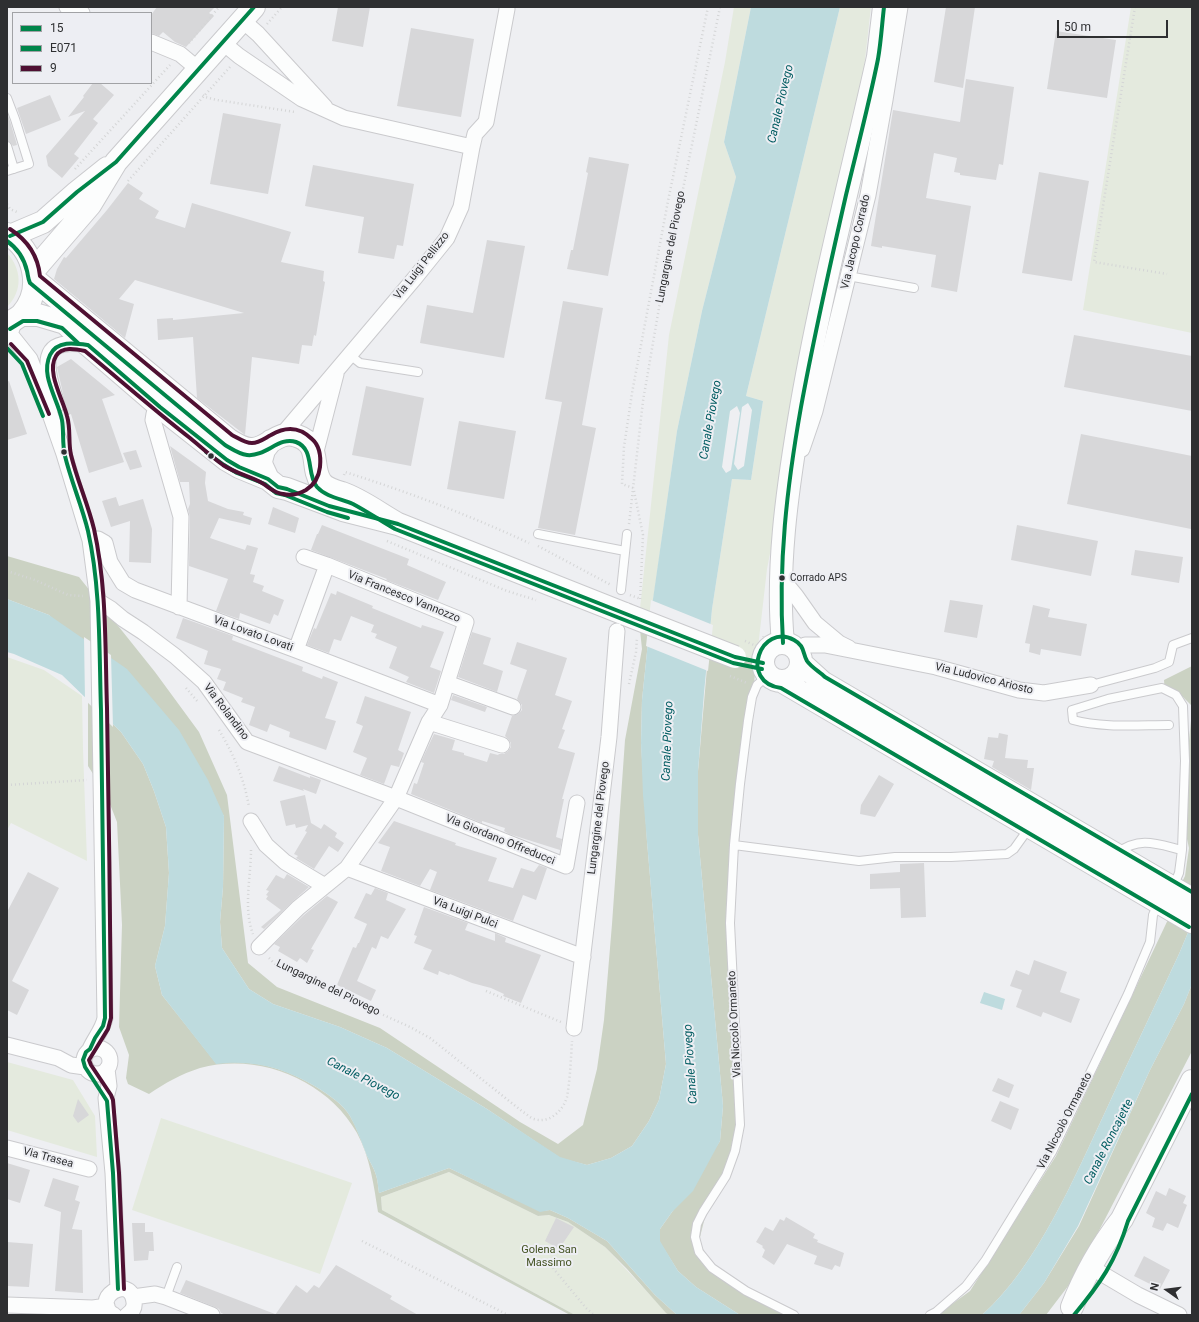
<!DOCTYPE html>
<html>
<head>
<meta charset="utf-8">
<style>
  body { margin:0 }
  #map { position:relative; width:1199px; height:1322px; overflow:hidden; background:#eeeff2; font-family:Roboto,sans-serif }
  canvas { display:block }
  .frame { position:absolute; inset:0; border:8px solid #2e2f31; pointer-events:none }
  .legend { position:absolute; left:12px; top:12px; width:140px; height:72px; box-sizing:border-box; background:#edeef3; border:1px solid #a1a2a5; margin:0; padding:5px 7px; list-style:none; font-size:12px; color:#2e2f31 }
  .legend li { display:flex; align-items:center; gap:8px; height:20px }
  .legend b { width:20px; border:1px solid #a1a2a5 }
  .north { position:absolute; left:1147px; top:1270px; width:40px; height:40px; -webkit-text-stroke:3px #edeef3; paint-order:stroke; rotate:284deg; font-size:11px; font-weight:700; line-height:16px; text-align:center; color:#2e2f31 }
  .north::after { content:''; display:block; margin:auto; width:14px; height:18px; background:#2e2f31; clip-path:polygon(50% 0,100% 100%,50% 72%,0 100%) }
  .scale { position:absolute; left:1057px; top:20px; width:111px; height:18px; box-sizing:border-box; border:2px solid #2e2f31; border-top:0; padding-left:5px; font-size:12px; line-height:14px; white-space:nowrap; color:#2e2f31; -webkit-text-stroke:3px #edeef3; paint-order:stroke }
</style>
</head>
<body>
<div id="map">
<canvas width="1199" height="1322"></canvas>
<div class="frame"></div>
<ul class="legend">
<li><b style="height:5px;background:#00854a"></b>15</li>
<li><b style="height:5px;background:#00854a"></b>E071</li>
<li><b style="height:5px;background:#4f1032"></b>9</li>
</ul>
<div class="north">N</div>
<div class="scale">50 m</div>
</div>
<script>
const g = document.querySelector('canvas').getContext('2d');
g.lineJoin = 'round';
function paint(path, color) { g.fillStyle = color; g.fill(path, 'evenodd'); }
function strokePath(path, color, width, dash) { g.strokeStyle = color; g.lineWidth = width; g.lineCap = dash ? 'butt' : 'round'; g.setLineDash(dash || []); g.stroke(path); }
function drawText(font, color, halo, rows, align = 'center') {
  g.font = font + ' Roboto,sans-serif'; g.lineWidth = 4; g.setLineDash([]); g.textBaseline = 'middle'; g.strokeStyle = halo; g.fillStyle = color; for (const [text, x, y, turn = 0] of rows) {
    g.save(); g.translate(x, y); g.rotate((+turn || 0) * Math.PI / 180); g.textAlign = isNaN(turn) ? turn : align; if (halo) g.strokeText(text, 0, 0); g.fillText(text, 0, 0); g.restore();
  }
}
const green = new Path2D(`
  M734 7H751L724 142 736 177 702 311 677 431 650 623 639 618 669 335 725 62Z
  M840 7H871L862 86 767 569 756 665 709 645 712 609 732 479 751 480 763 401 746 396Z
  M1131 7H1192V333L1083 310Z
  M7 253C22 269 23 291 7 307Z
  M7 657 44 670 82 696 83 749 87 861 11 823 7 830Z
  M7 1062 73 1080 95 1116 97 1157 7 1130Z
  M161 1118 352 1183 320 1274 132 1210Z
  M449 1172 538 1216 549 1215 568 1222 605 1247 669 1315H575L382 1210 381 1197Z`);
const forest = new Path2D(`
  M7 556 79 577 155 672 199 732 227 795 248 963 277 987 380 1028 520 1122 558 1144 583 1125 597 1069 604 1020 612 924 625 740 642 649 639 620 650 623 642 700 641 743 647 841 666 1064 659 1100 649 1121 632 1146 611 1158 587 1165 560 1158 487 1109 387 1048 340 1027 273 1004 249 989 222 948 220 922 223 887 224 816 49 615 7 599Z
  M709 645 756 665 743 786 733 925 743 1126 706 1213 699 1241 714 1271 790 1315H740L696 1287 678 1271 659 1241 660 1229 672 1212 720 1141 723 1106 698 835V771Z
  M1192 666V706L1179 693 1165 694 1164 680Z
  M88 700 121 732 143 764 154 791 166 827 169 873 165 926 155 966 162 995 216 1063C255 1059 285 1068 318 1088 330 1096 343 1104 350 1116 357 1128 362 1142 367 1156 370 1162 374 1168 376 1175 378 1181 378 1187 379 1193L449 1168 540 1211 550 1210 568 1218 607 1241 655 1295 677 1315H669L666 1313 627 1269 605 1247 568 1222 549 1215 538 1216 449 1172 381 1197 382 1210 575 1315H570L378 1212C374 1186 370 1157 357 1133 327 1080 259 1052 200 1068 181 1074 165 1083 149 1094L128 1084 126 1078 129 1055 119 1027 122 925 117 822 106 794 88 766Z
  M1192 710V923L1179 954C1155 1006 1130 1057 1107 1108 1075 1176 1038 1265 982 1315H937L970 1291 1056 1156 1173 909 1178 890 1185 876 1189 848 1183 821 1187 761Z
  M1192 984V1051L1075 1277 1046 1315H1019L1044 1283 1079 1226 1150 1070 1184 1004Z`);
const water = new Path2D(`
  M751 7H840L746 396 763 401 751 480 732 479 712 609 704 693 698 771V835L723 1106 720 1141 693 1191 672 1212 660 1229V1241L678 1271 696 1287 740 1315H677L655 1295 607 1241 568 1218 550 1210 540 1212 449 1168 379 1193C378 1188 378 1181 376 1175 374 1168 370 1162 367 1156 362 1143 357 1129 350 1116 343 1104 330 1096 318 1088 285 1068 255 1059 216 1064L162 995 155 966 165 926 169 873 166 827 154 791 143 764 121 732 62 675 14 654 7 652V599L49 615 127 669 179 730 208 780 224 816 223 887 220 922 222 948 249 989 273 1004 340 1027 387 1048 487 1109 560 1157 587 1165 611 1158 632 1146 649 1121 659 1100 666 1064 643 795 641 743 642 700 651 613 677 431 702 311 736 177 724 142ZM748 403 752 410 744 466 738 470 734 464 742 407ZM737 406 740 413 731 470 726 473 722 467 730 411Z
  M1192 923V984L1184 1004 1150 1070 1078 1226 1044 1283 1019 1315H982C1038 1265 1075 1176 1107 1108 1130 1057 1155 1006 1179 954Z
  M984 992 1005 999 1002 1010 980 1003Z`);
const pier = new Path2D(`
  M651 600 713 625 708 671 646 646Z
  M84 637 111 655 113 727 85 700Z`);
const building = new Path2D(`
  M157 7H215L209 13 214 16 186 47 175 42 163 32 159 36 151 33V15Z
  M338 7H370L363 47 332 41Z
  M946 7H975L963 88 934 82Z
  M411 28 474 39 461 117 397 106Z
  M1056 31 1116 40 1107 98 1047 89Z
  M966 79 1014 87 1003 165 999 164 996 180 960 175V173L954 172 957 158 934 153 926 198 971 206 957 292 931 287 936 255 882 246V248L871 246 893 110 960 122Z
  M93 83H100L114 95 93 119 98 123 74 154 79 158 62 178 48 166 46 156 85 111 68 117 84 97 83 96Z
  M50 95 61 120 26 134 17 108Z
  M7 113 10 121 17 145 13 146 10 142 7 141Z
  M223 113 281 124 268 194 210 184Z
  M589 157 629 164 608 276 567 269 571 250H573L588 173 586 172Z
  M313 165 414 184 403 246 397 245 394 259 358 253 364 217 305 206Z
  M1039 172 1089 181 1072 281 1022 273Z
  M128 183 143 193 139 199 159 211 155 218 185 228 192 203 291 232 281 262 324 271 323 281 325 282 316 336 314 335 312 346 302 345 299 364 252 357 245 435 197 398 193 337 158 340 157 319 173 318V320L244 313 135 280 119 299 134 304 125 338 54 279 57 269 64 257 66 258 107 210Z
  M487 240 525 246 504 358 420 343 427 305 473 313Z
  M563 301 603 308 582 425 596 428 575 535 538 528 562 402 545 399Z
  M1074 335 1192 356V411L1064 387Z
  M71 359 115 395 102 399 124 462 89 473 71 414 68 415 59 376 57 367Z
  M9 381 27 434 7 440V382Z
  M366 386 424 398 411 466 352 455Z
  M459 421 516 431 504 499 447 489Z
  M1081 434 1192 456V521L1191 529 1067 504Z
  M170 446 206 472 205 483 208 501 228 509 244 512 243 515 252 518 250 525 219 518 210 538 245 550 247 545 258 548 250 574 255 575 253 582 264 586 262 591 284 600 278 616 274 614 270 624 240 613 239 619 216 611 228 579 189 566 190 517 188 509 190 504 189 482H180Z
  M136 450 142 467 130 470 123 453Z
  M116 497 119 506 143 499 152 529 151 563 129 562 130 521 111 527 102 501Z
  M273 507 299 518 295 533 268 524Z
  M322 525 409 559 407 565 446 582 438 600 386 580 387 579 311 550 317 534H318Z
  M1017 525 1098 541 1091 576 1011 560Z
  M1135 550 1183 557 1179 583 1131 575Z
  M337 591 373 606 372 608 421 628 422 625 444 632 430 667 441 671 434 693 406 682 409 677 389 668 397 647 375 638 377 634 371 632 374 625 351 616 341 641 334 639 329 653 307 645 314 628 316 629 331 593 336 595Z
  M950 600 983 605 977 638 944 632Z
  M1033 605 1050 609 1048 617 1087 624 1081 656 1041 649 1040 655 1029 652 1030 644 1025 643Z
  M183 618 233 636 232 640 303 667 302 671 322 679 323 676 338 682 325 718 336 721 326 750 289 737 290 732 270 724 267 732 249 725 255 707 241 702 243 698 223 690 226 682 217 679 221 669 204 664 208 651 176 638Z
  M472 632 491 638 483 664 503 671 497 692 458 677Z
  M517 642 567 658 555 695 572 701 562 729 565 730 558 748 575 753 562 799H564L556 837 562 839 560 850 509 834 504 831 505 828 482 821V823L411 794 414 783 417 784 424 763 421 762 434 734 455 740 452 750 464 753V755L487 762 490 753 498 755 499 754H504L508 751 511 747V743L508 739 505 736 512 716 518 714 522 710V705L517 699 527 670 510 664Z
  M453 695 487 707 485 712 451 700Z
  M365 696 411 712 398 750 404 753 399 767 391 765 384 784 360 775 367 758 353 752 363 726 356 723Z
  M999 733 1008 735 1005 758 1028 760 1027 768H1034L1031 790 992 767 994 761 984 759 988 737 998 738Z
  M279 766 310 778V776L321 780 316 794 303 789 304 791 273 781Z
  M879 775 894 784 875 817 860 814 861 805Z
  M305 795 311 823 321 829 324 824 337 833 335 837 344 843 338 852 329 846 314 869 296 858 298 856 294 854 307 832 305 831 308 825 296 828 295 824 286 826 280 801Z
  M394 821 456 843 455 845 497 858 488 881 513 888 521 868 534 872 539 865 547 868 536 900 523 895 513 921 430 890 437 872 430 869 420 886 381 871 390 847 378 843Z
  M924 863 926 917 901 918 900 888 870 889V874L900 872V864Z
  M28 872 59 888 12 981 29 990 17 1015 7 1010V912Z
  M287 874 309 887 292 902 264 929 261 927 281 910 266 899 268 896 266 895 269 891 266 890 276 875 284 879Z
  M375 888 388 893 386 900 406 909 388 939 381 936 376 949 372 947 357 981 376 990 371 1001 337 985 353 947 356 948 358 943H359L367 924 354 918 366 893 371 895Z
  M327 896 338 902 311 949 314 950 307 963 300 958 297 962 278 951 280 947 274 944 304 915Z
  M424 907 468 923 465 930 495 941V933L506 938 505 942 541 955 521 1003 503 996 504 994 491 988 472 983 450 974 449 975 439 971 438 975 423 969 432 950 414 943 417 936 414 935Z
  M1034 960 1067 972 1060 992 1080 999 1071 1023 1043 1012 1041 1017 1016 1007 1022 990 1010 986 1016 970 1029 975Z
  M998 1078 1014 1085 1009 1098 992 1091Z
  M78 1099 89 1115 78 1123 73 1116Z
  M1000 1101 1019 1109 1011 1130 991 1121Z
  M7 1163 30 1170 20 1203 7 1199Z
  M53 1178 79 1186 75 1200 80 1202 72 1229 82 1230 83 1293 55 1291 61 1212 44 1206Z
  M1169 1188 1186 1196 1183 1203 1187 1205 1178 1228 1167 1223 1163 1231 1152 1227 1155 1218 1146 1213 1156 1191 1166 1196Z
  M786 1217 815 1234 813 1238 818 1240 817 1242 844 1253 840 1267 835 1265 832 1270 814 1264 817 1256 787 1244 774 1265 762 1257 765 1250 762 1247 763 1246 756 1242 765 1227 773 1231 780 1219 784 1221Z
  M556 1218 574 1227 559 1249 545 1241Z
  M132 1223H145V1232H153L154 1251H149L148 1260 134 1261Z
  M7 1242 33 1244 29 1287 7 1286Z
  M1144 1256 1170 1270 1160 1289 1134 1276Z
  M336 1265 392 1296 390 1299 418 1315H275L296 1285 307 1293 314 1285 319 1288Z
  M186 1280 275 1314V1315H226L221 1313 219 1309 215 1307 180 1293Z`);
const path = new Path2D(`
  M1135 7 1094 262 1167 274
  M267 24 282 7
  M189 43 219 7
  M203 95 205 97 217 100 295 112
  M75 169 170 65
  M128 181 230 67
  M7 204 10 209 19 213
  M344 475 345 472C408 492 469 515 529 543
  M633 488 622 484 624 447 632 393 668 201 708 7
  M634 491 643 535 640 601
  M629 524 643 401 660 302 720 7
  M387 541 507 591 536 600
  M538 546 611 585
  M7 571 35 580 68 595 83 596
  M745 641 756 646 761 643 764 636
  M730 676 747 683
  M629 684 636 652 637 638
  M186 688 198 702
  M219 730C234 755 244 778 249 807
  M7 785 87 780
  M251 850C251 877 243 908 253 934
  M269 958 275 964 293 974 410 1027 430 1038 523 1112C527 1114 530 1118 534 1119 549 1124 563 1111 567 1097 570 1080 571 1058 572 1041
  M486 991 561 1022
  M362 1241 508 1315
  M553 1268 586 1308 594 1315`);
const lane = new Path2D(`
  M7 98 15 119 29 164 7 171
  M7 146 14 169
  M848 276 914 288
  M350 355 360 363 418 372
  M538 534 625 551
  M621 590 627 534
  M767 676 757 685 752 697 748 721 740 784 734 845 730 923 740 1125 735 1151 726 1176 703 1212 697 1224 695 1237 699 1252 712 1268 746 1291 794 1315
  M1091 685 1155 668 1169 662 1173 645 1192 638
  M1169 725C1138 725 1102 728 1073 720L1072 710 1108 699 1162 688 1176 695 1183 706 1185 761 1182 850 1179 873 1173 887
  M734 845 859 861 895 857H951L1007 854 1014 849 1029 828
  M1117 853C1140 836 1157 844 1182 850
  M166 1297 177 1267
  M930 1315 936 1312 966 1286 985 1261 1052 1152 1128 994 1150 942 1153 915 1158 904`);
const street = new Path2D(`
  M67 7 82 13
  M242 20 258 34 325 107
  M151 42 180 54 198 69
  M222 42 239 56 302 99 344 118 472 147 461 207 447 238 414 279 281 436
  M472 147 475 134 486 122 507 9
  M15 320 10 334 30 359 38 380 64 454 90 540 98 601 105 1018C103 1029 95 1038 90 1049
  M57 404C46 368 35 336 88 345
  M160 407 154 414 153 420 181 517 179 607
  M802 449 815 411 868 195 885 100 900 7
  M315 455 336 374
  M90 540 98 539 105 543 110 562 123 583 135 590 296 650 440 705
  M304 557 327 565
  M782 579 796 596 815 623 839 643 849 648
  M98 601 111 609 123 619 143 632 175 656 204 682 247 742 396 798 566 866 577 803
  M797 651 805 645H825L936 667 1019 690 1044 693 1091 685
  M447 683 513 707
  M429 722 502 745
  M251 821 266 845 285 862 325 886
  M347 868 583 957
  M259 947 298 908 347 868 396 798 429 722 440 705 466 622 327 565 296 650
  M574 1028 609 737 617 631
  M7 1045 58 1058 71 1065 85 1067
  M84 1061a13 13 0 1 1 26 0a13 13 0 1 1-26 0Z
  M107 1069 109 1086 106 1098 113 1173 118 1289
  M7 1148 89 1169
  M1099 1272 1138 1295 1179 1315
  M133 1297 155 1294 166 1297 212 1315
  M7 1305 93 1308 107 1306
  M114 1315C89 1300 130 1272 134 1302 135 1308 132 1312 127 1315`);
const secondary = new Path2D(`
  M7 234C34 249 44 289 22 314 18 318 12 321 7 324
  M10 236 43 222 77 192 107 168
  M34 270 90 205 116 162 254 7
  M34 279 229 440C236 444 243 449 251 449 268 450 277 429 297 436 322 444 310 467 321 482 325 488 335 491 342 493 362 500 380 514 398 524
  M21 315H38L65 323 88 345 160 407 227 460 239 467 268 479
  M271 441 264 450 261 461 262 466 268 479 278 487 287 489 343 510 398 524 625 614
  M763 662a19 19 0 1 1 38 0a19 19 0 1 1-38 0Z
  M783 643C776 570 787 492 799 420 819 298 851 178 878 57L884 7
  M801 663 822 682 1192 899
  M783 682 1192 922
  M1072 1307C1084 1276 1101 1246 1122 1219L1192 1081`);
const pathBridge = new Path2D(`
  M630 595 641 599`);
const secondaryBridge = new Path2D(`
  M625 614 735 657`);
const bus1 = new Path2D(`
  M10 236 43 222 77 192 116 162 254 7
  M88 345C75 343 57 340 50 355 40 376 58 399 62 420 64 432 62 444 65 456 71 481 82 506 88 531 101 589 99 650 101 710 103 812 104 915 105 1018L103 1026 95 1038 90 1049 86 1052 83 1060 85 1067 107 1101 113 1173 118 1289
  M88 345 160 407 227 460 239 467 268 479 278 487 287 489 329 506 398 524 735 657 763 663
  M7 348 22 364 43 416
  M783 643C778 564 787 486 801 407 814 336 830 265 846 195 857 149 869 104 878 59 881 42 882 24 884 7`);
const bus2 = new Path2D(`
  M7 241C17 248 24 258 27 271 28 275 28 279 30 283L225 445C232 449 239 454 247 455 266 457 279 436 296 442 315 449 306 474 317 487 326 497 342 499 353 504 368 512 381 521 395 529L733 663 762 669
  M10 329 23 321H37L62 328 79 344
  M206 452 224 465 237 473 265 484 276 493 285 495 327 512 348 518
  M1189 927 781 688C738 682 761 622 794 640 805 646 802 652 807 661 811 667 820 672 825 677L1192 892
  M1074 1315C1100 1284 1116 1261 1128 1221L1192 1094`);
const bus3 = new Path2D(`
  M10 229C27 240 38 256 40 276L232 435C238 438 245 443 252 443 259 443 265 438 271 435 286 426 300 427 312 439 320 446 321 457 320 467 319 476 314 485 306 490 299 494 291 496 283 494 274 493 269 487 262 483 249 476 235 473 223 465 212 457 201 447 190 438 154 410 120 380 85 351 76 349 62 346 56 356 46 372 63 399 67 416 71 429 68 442 71 455 77 480 88 504 94 529 107 587 105 649 107 708 109 811 110 915 111 1018L108 1029 89 1060 91 1065 111 1095 113 1100 119 1173 124 1289
  M11 344 27 361 49 414`);
const markers = [
  [64,452,3.5,"#2e2f31"],
  [211,456,3.5,"#2e2f31"],
  [782,578,3.5,"#2e2f31"]
];
const busNames = [
  ["Corrado APS",790,578]
];
const streetNames = [
  ["Via Jacopo Corrado",856,242,-77],
  ["Lungargine del Piovego",671,247,-79],
  ["Via Luigi Pellizzo",422,266,-52],
  ["Via Francesco Vannozzo",404,597,22],
  ["Via Lovato Lovati",253,634,20],
  ["Via Ludovico Ariosto",984,679,14],
  ["Via Rolandino",226,712,53],
  ["Lungargine del Piovego",599,818,-83],
  ["Via Giordano Offreducci",500,840,22],
  ["Via Luigi Pulci",465,913,21],
  ["Lungargine del Piovego",328,988,26],
  ["Via Niccolò Ormaneto",735,1024,-93],
  ["Via Niccolò Ormaneto",1065,1121,-63],
  ["Via Trasea",48,1158,15]
];
const parkNames = [
  ["Golena San",549,1250],
  ["Massimo",549,1263]
];
const waterNames = [
  ["Canale Piovego",781,104,-77],
  ["Canale Piovego",711,420,-80],
  ["Canale Piovego",668,741,-88],
  ["Canale Piovego",691,1064,-94],
  ["Canale Piovego",363,1079,27],
  ["Canale Roncajette",1109,1142,-63]
];
paint(green, '#e4eade');
paint(forest, '#cbd2c3');
paint(water, '#bedbde');
paint(pier, '#eeeff2');
paint(building, '#d7d7d9');
strokePath(lane, '#cacacd', 10);
strokePath(street, '#cacacd', 17);
strokePath(secondary, '#cacacd', 24);
strokePath(path, '#d4d5d6', 2.5, [1, 3]);
strokePath(lane, '#fcfdfd', 8);
strokePath(street, '#fcfdfd', 15);
strokePath(secondary, '#fcfdfd', 22);
strokePath(secondaryBridge, '#cacacd', 24, []);
strokePath(pathBridge, '#d4d5d6', 2.5, [1, 3]);
strokePath(secondaryBridge, '#fcfdfd', 22);
strokePath(bus1, '#00854a', 4);
strokePath(bus2, '#00854a', 4);
strokePath(bus3, '#4f1032', 4);
for (const [x, y, r, color] of markers) { const dot = new Path2D(); dot.arc(x, y, r, 0, 2 * Math.PI); g.fillStyle = color; g.fill(dot); strokePath(dot, '#edeef3', 1.5); }
drawText('10px', '#2e2f31', '#edeef3', busNames, 'left');
drawText('11px', '#2e2f31', '#edeef3', streetNames);
drawText('11px', '#445323', '#edeef3', parkNames);
drawText('italic 12px', '#005c61', '#edeef3', waterNames);
</script>
</body>
</html>
